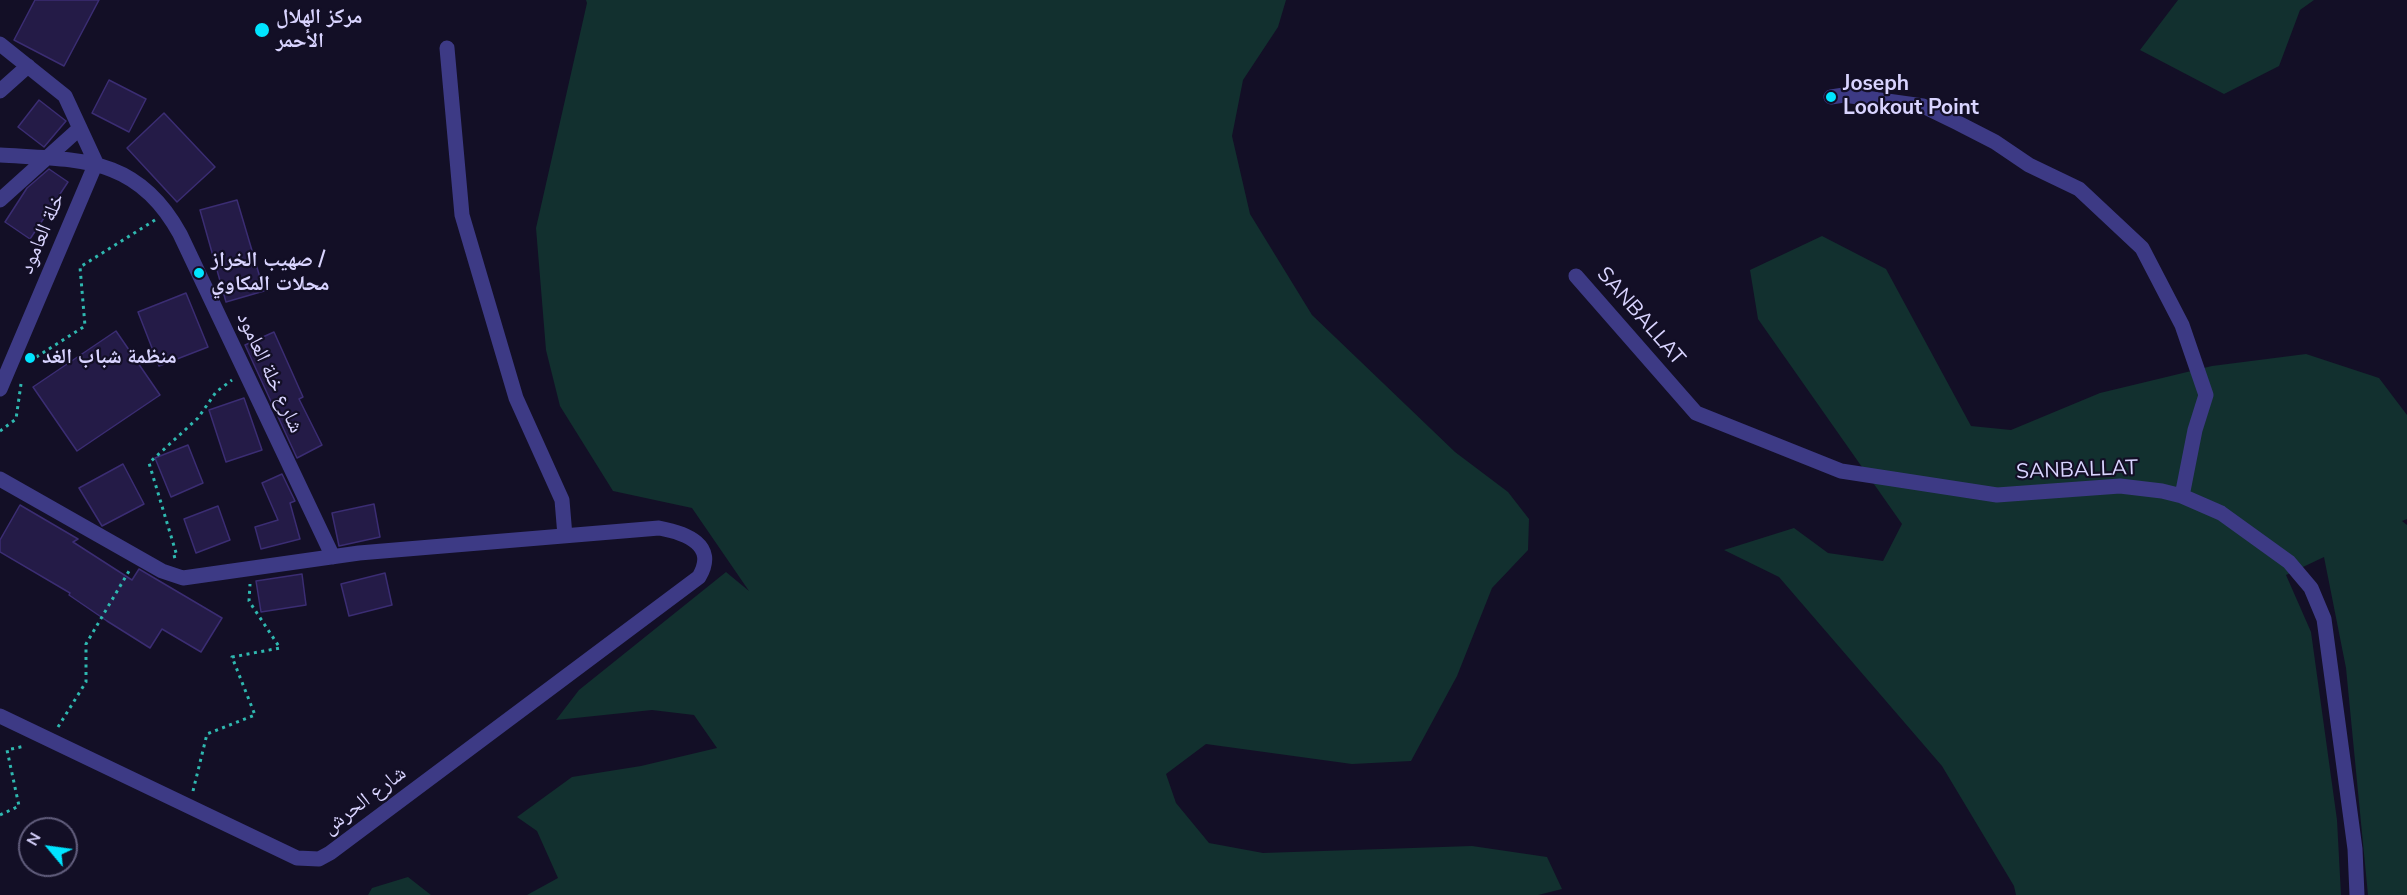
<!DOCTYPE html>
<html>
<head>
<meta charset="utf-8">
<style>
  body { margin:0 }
  #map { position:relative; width:2407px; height:895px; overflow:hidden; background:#130f26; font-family:"Nunito Sans",sans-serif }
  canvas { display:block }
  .north { position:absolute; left:18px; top:817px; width:60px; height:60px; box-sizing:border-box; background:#130f26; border:2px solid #625e7d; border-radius:50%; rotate:299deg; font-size:16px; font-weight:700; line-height:24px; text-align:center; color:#d9d4ff }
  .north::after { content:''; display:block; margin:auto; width:21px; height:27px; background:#00e5ff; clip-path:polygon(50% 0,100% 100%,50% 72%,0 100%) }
</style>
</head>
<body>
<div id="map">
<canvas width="2407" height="895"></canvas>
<div class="north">N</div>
</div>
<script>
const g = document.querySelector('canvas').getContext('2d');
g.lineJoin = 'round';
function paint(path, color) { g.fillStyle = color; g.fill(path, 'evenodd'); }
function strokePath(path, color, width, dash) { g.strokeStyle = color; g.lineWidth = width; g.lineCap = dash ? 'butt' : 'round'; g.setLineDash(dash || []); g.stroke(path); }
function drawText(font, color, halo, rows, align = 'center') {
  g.font = font + ' "Nunito Sans","Noto Naskh Arabic",sans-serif'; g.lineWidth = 4.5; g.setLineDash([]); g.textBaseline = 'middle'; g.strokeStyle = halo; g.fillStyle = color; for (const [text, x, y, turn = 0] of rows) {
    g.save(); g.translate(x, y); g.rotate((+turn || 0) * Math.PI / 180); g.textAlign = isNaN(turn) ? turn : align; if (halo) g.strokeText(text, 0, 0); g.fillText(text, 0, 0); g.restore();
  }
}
const green = new Path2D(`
  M586 0H1286L1278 27 1243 80 1232 136 1250 214 1312 315 1455 452 1508 492 1529 519 1528 550 1492 588 1457 676 1411 761 1352 764 1206 744 1166 774 1176 803 1209 843 1263 853 1472 846 1547 857 1562 889 1538 895H527L558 878 537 831 517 817 572 777 641 766 717 748 694 715 652 710 556 720 579 690 726 572 749 591 692 508 613 491 560 406 546 350 536 228 587 3Z
  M2178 0H2314L2300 10 2279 66 2224 94 2140 50Z
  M1822 236 1886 269 1971 426 2011 430 2100 393 2212 366 2306 354 2379 378 2407 415V519L2402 521 2407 525V895H2368L2346 668 2324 557 2286 575 2311 632 2337 820 2341 895H2016L2014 886 1942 766 1779 577 1724 550 1794 528 1828 553 1883 561 1902 524 1758 319 1750 270Z
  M408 877 431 895H368L372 888Z`);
const building = new Path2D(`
  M35 0H99L64 66 14 40Z
  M109 80 146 99 129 132 92 113Z
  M39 100 66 121 44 147 18 127Z
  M164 113 215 167 177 202 127 148Z
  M49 169 68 182 30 239 5 222 27 188Z
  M237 200 264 291 226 302 200 210Z
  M186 293 208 347 159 366 138 312Z
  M116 331 160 395 77 451 33 387Z
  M274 332 303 397 299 399 322 445 297 458 245 345Z
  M244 398 262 450 226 462 209 410Z
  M188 445 203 483 171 497 155 458Z
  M123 464 144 504 102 526 79 488Z
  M282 474 295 501 290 503 300 539 261 549 255 527 278 520 262 483Z
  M374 504 380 537 339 546 332 513Z
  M20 505 78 539 73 542 132 580 139 569 222 618 201 652 162 629 150 648 107 621 69 595 70 593 0 552V540Z
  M218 506 230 540 196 553 184 519Z
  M385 573 392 605 349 616 341 584Z
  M302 574 306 605 261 612 256 581Z`);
const path = new Path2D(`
  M30 361 85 326 80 267 155 220
  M0 431 16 419 21 384
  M173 557 177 556 149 463 198 418 216 392 232 380
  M58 727 86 682V644L129 571
  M193 791 207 734 255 715 232 657 280 648 249 601 250 584
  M0 815 19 806 7 750 25 746`);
const street = new Path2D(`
  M0 44 65 96 96 163 0 389
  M447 48 462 215 516 398 562 500 565 536
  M0 91 28 66
  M1831 97 1844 95 1923 106 1958 123 1995 142 2029 165 2079 189 2142 248 2182 325 2206 395 2195 430 2182 496
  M0 155C79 160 137 155 180 234L333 557
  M0 200 80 128
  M1576 276 1696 413 1841 471 1997 495 2120 486 2162 491 2182 496 2221 513 2289 562 2311 588 2324 619 2355 849 2357 895
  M0 479 162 571 183 578 359 553 659 528C686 533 718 545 699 577L330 853 319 859 297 858 0 716`);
const markers = [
  [262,30,8,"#00e5ff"],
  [1831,97,6,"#00e5ff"],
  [199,273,6,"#00e5ff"],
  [30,358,6,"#00e5ff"]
];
const poiNames = [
  ["مركز الهلال",276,18],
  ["الأحمر",276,42],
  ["Joseph",1843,85],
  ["Lookout Point",1843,109],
  ["صهيب الخراز /",211,261],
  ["محلات المكاوي",211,285],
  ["منظمة شباب الغد",42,358]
];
const streetNames = [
  ["خلة العامود",43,234,-67],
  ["SANBALLAT",1640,317,49],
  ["شارع خلة العامود",269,373,65],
  ["SANBALLAT",2077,471,-2],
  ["شارع الحرش",365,801,-37]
];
paint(green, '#12302f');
paint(building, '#241b47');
strokePath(building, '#3b2d73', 1.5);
strokePath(path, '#2fb8b0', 3, [3, 4.5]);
strokePath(street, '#3d3a85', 15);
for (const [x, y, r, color] of markers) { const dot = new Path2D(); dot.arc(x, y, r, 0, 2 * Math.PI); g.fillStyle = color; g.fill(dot); strokePath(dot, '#130f26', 2); }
drawText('bold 21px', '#d9d4ff', '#130f26', poiNames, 'left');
drawText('21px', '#d9d4ff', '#130f26', streetNames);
</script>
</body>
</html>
